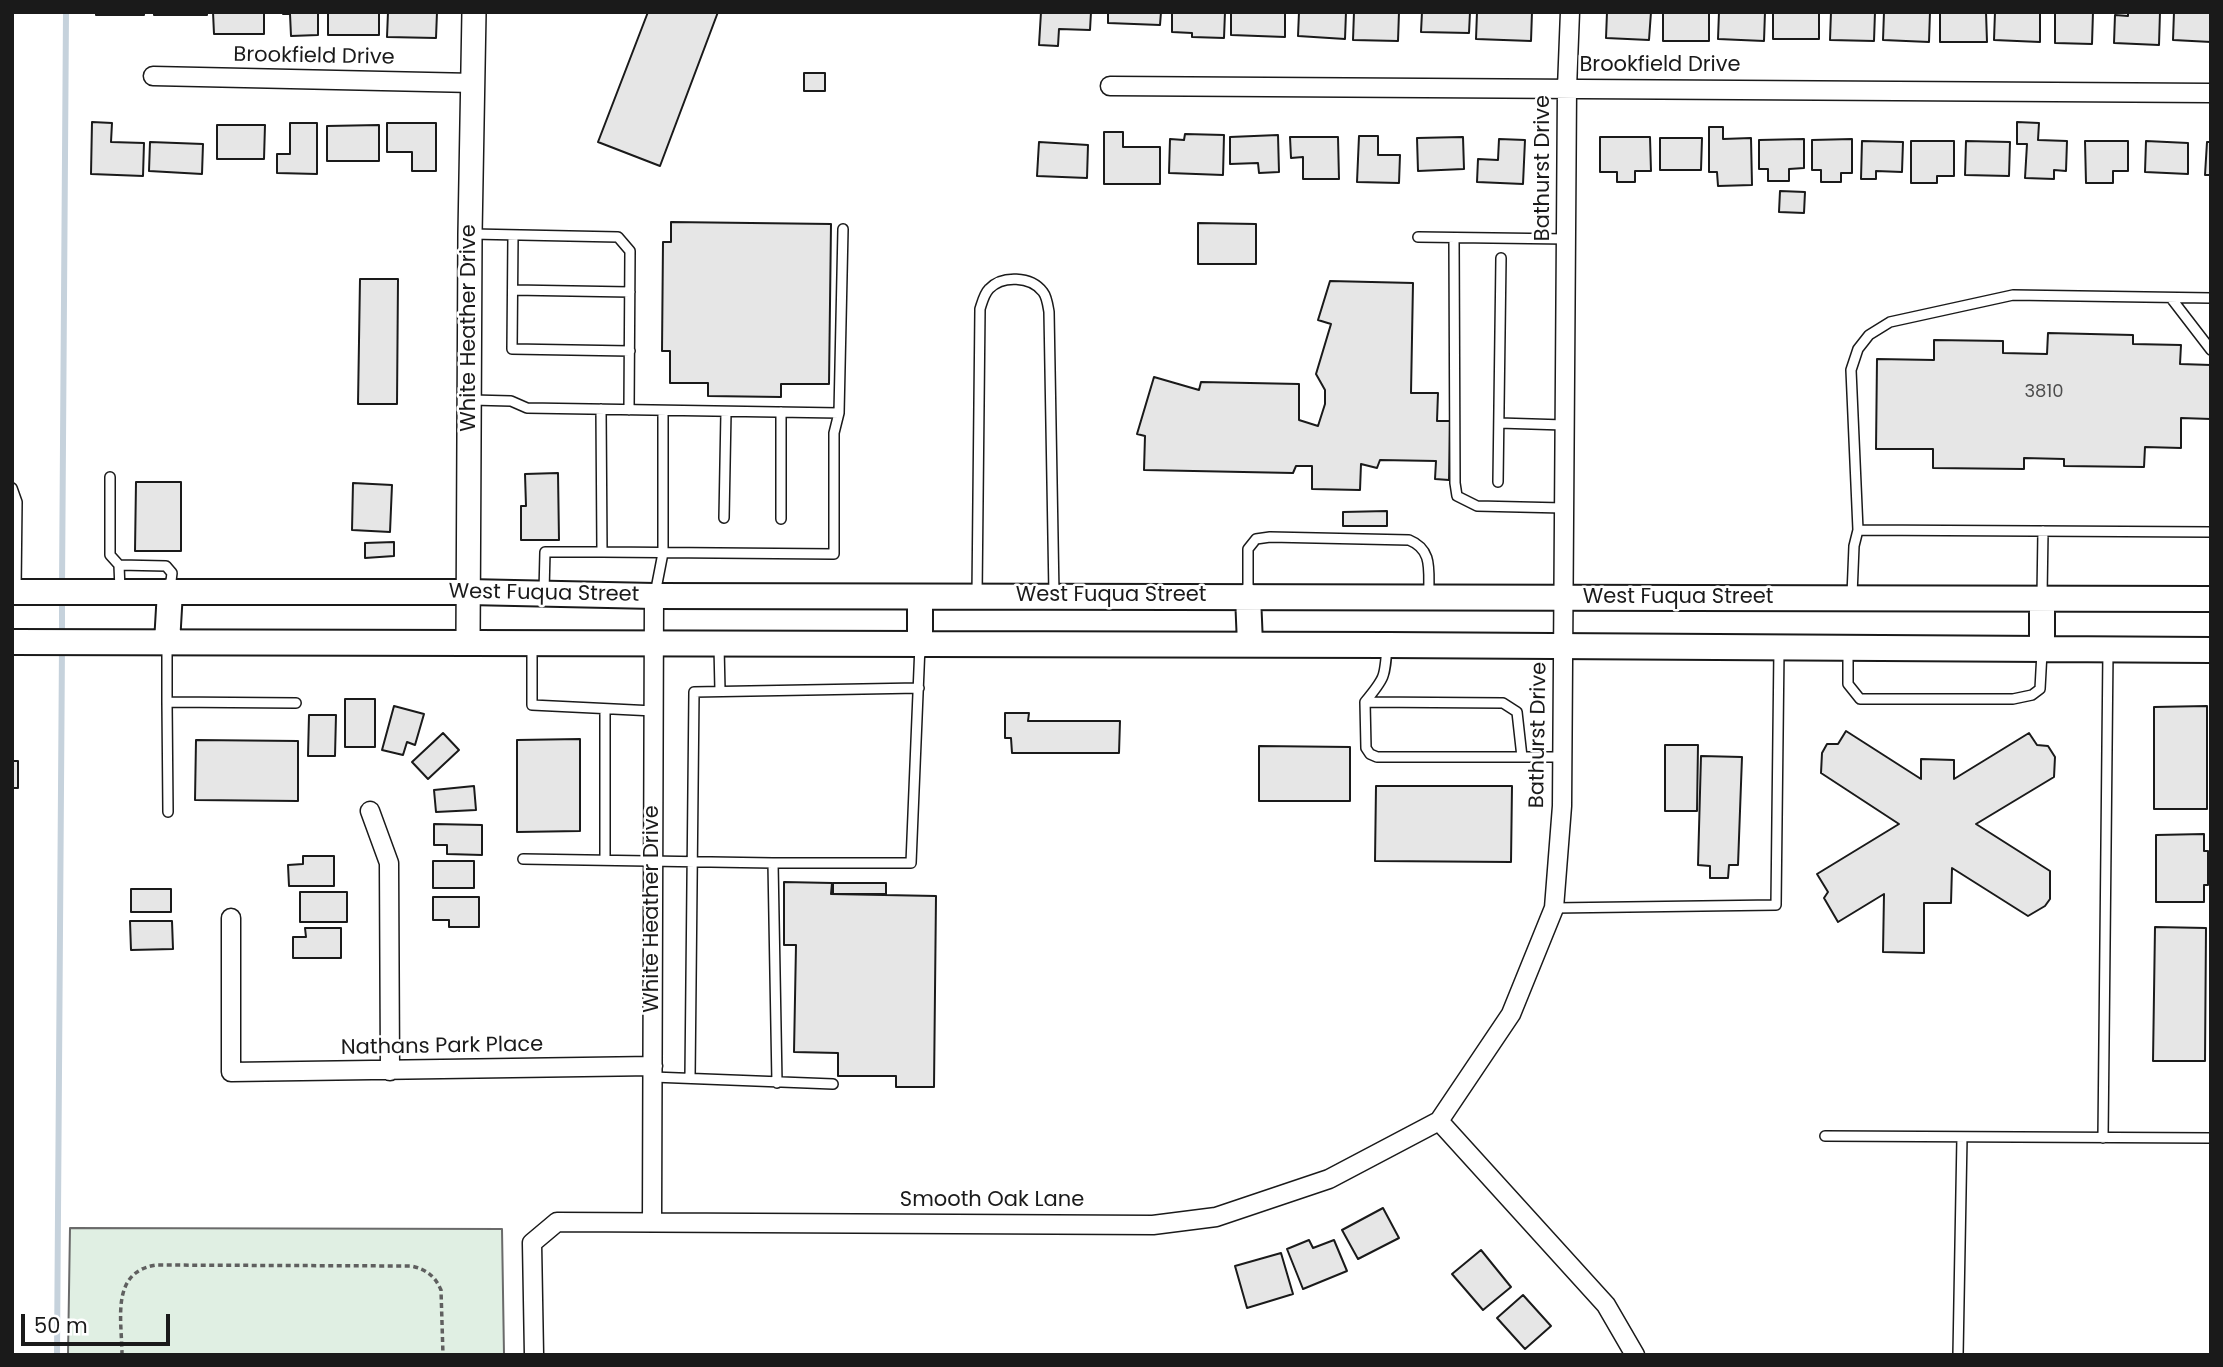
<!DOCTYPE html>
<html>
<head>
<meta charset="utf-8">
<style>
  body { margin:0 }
  #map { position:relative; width:2223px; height:1367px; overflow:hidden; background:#fff; font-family:Poppins,sans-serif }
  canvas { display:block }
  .frame { position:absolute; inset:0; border:14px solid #1a1a1a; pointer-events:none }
  .scale { position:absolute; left:21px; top:1314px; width:149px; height:32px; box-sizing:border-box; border:4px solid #1a1a1a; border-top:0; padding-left:9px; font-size:21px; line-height:24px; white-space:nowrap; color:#1a1a1a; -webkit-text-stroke:5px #fff; paint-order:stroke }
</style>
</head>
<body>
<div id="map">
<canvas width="2223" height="1367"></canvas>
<div class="frame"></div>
<div class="scale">50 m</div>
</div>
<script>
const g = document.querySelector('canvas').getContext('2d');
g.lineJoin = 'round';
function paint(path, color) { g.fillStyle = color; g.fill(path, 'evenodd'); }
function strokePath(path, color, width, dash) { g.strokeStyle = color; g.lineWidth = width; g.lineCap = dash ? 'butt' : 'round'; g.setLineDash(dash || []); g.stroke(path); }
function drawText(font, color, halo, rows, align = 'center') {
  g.font = font + ' Poppins,sans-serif'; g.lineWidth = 5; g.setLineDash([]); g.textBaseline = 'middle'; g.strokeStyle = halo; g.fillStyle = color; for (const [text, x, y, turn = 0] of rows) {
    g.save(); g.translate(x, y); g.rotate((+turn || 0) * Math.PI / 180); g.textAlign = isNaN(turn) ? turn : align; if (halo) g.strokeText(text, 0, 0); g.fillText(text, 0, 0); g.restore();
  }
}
const green = new Path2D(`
  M70 1228 502 1229 504 1355H68Z`);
const stream = new Path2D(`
  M62 586 66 12
  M62 635V597
  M57 1355 62 646`);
const building = new Path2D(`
  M96 12H144V15H96Z
  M154 12H207V15H154Z
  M213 12H264V34H214Z
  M283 12H318V35L291 36 290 14H283Z
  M328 12H379V35H328Z
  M388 12H437L436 38 387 37Z
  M648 12H718L660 166 598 142Z
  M1041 12H1091L1090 30 1059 29 1058 46 1039 45Z
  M1108 12H1161L1160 25 1108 23Z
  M1172 12H1225L1224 38 1192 37V33L1172 32Z
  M1231 12H1285V37L1231 35Z
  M1299 12H1346L1345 39 1298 36Z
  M1354 12H1399L1398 41 1353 40Z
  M1422 12H1470L1469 33 1421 32Z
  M1477 12H1532L1531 41 1476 39Z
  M1607 12H1651L1649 40 1606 38Z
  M1663 12H1709V41H1663Z
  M1719 12H1765L1764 41 1718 39Z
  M1773 12H1819V39H1773Z
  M1831 12H1875L1874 41 1830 40Z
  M1884 12H1930L1929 42 1883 40Z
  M1940 12H1986L1987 42H1940Z
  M1995 12H2040V42L1994 40Z
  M2055 12H2093L2092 44 2055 43Z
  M2128 12H2160L2159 45 2114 43 2115 15 2128 16Z
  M2174 12H2211V42L2173 40Z
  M804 73H825V91H804Z
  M92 122 112 123 111 142 144 143 143 176 91 174Z
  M2017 122 2039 123 2038 140 2067 141 2066 171 2054 170V179L2025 178 2027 144H2017Z
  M290 123H317V174L277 173V154H290Z
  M387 123H436V171H412V152H387Z
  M217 125H265L264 159H217Z
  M379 125V161H327V126Z
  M1709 127H1723V139L1751 138 1752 185 1718 186 1717 172H1709Z
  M1104 132H1123V147H1160V184H1104Z
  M1185 134 1224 135 1223 175 1169 173 1170 139 1184 140Z
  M1278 135 1279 172 1259 173 1258 163 1230 164V137Z
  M1359 136H1378V155H1400L1399 183 1357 182Z
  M1290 137H1338L1339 179H1303V157L1291 158Z
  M1463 137 1464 169 1418 171 1417 138Z
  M1600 137H1650L1651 171H1635V182H1617V172H1600Z
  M1660 138H1702L1701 170H1660Z
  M1499 139 1525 140 1523 184 1477 182 1478 159 1498 160Z
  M1804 139V168L1789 169V181H1768V169H1759V140Z
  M1852 139V173H1841V182H1821V170H1812V140Z
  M1862 141 1903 142 1902 172 1876 171V179H1861Z
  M1911 141H1954V176H1937V183H1911Z
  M1966 141 2010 142 2009 176 1965 175Z
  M2085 141H2128V171H2113V183H2086Z
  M2146 141 2188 143V174L2145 172Z
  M150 142 203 144 202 174 149 171Z
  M1039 142 1088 145 1087 178 1037 176Z
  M2207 142H2211V175H2205Z
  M1780 191 1805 192 1804 213 1779 212Z
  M671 222 831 224 829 384H781V397L708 396V383H670V351H662L663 242H671Z
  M1198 223 1256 224V264H1198Z
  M360 279H398L397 404H358Z
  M1330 281 1413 283 1411 393H1438L1437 421H1450L1449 480 1435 479 1436 461 1380 460 1377 468 1361 464 1360 490 1312 489V466H1296L1293 473 1144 470 1145 436 1137 434 1154 377 1199 390 1201 382 1299 384V420L1318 426 1325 404V390L1316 374 1331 324 1318 320Z
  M2048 333 2133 335V344L2181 345 2180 364 2211 365V419L2181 418V448L2145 447 2144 467 2064 466V459L2024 458V469L1933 468V449H1876L1877 359 1934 360V340L2003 341V353L2047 354Z
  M558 473 559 540H521V506H526L525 474Z
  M136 482H181V551H135Z
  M353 483 392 485 390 532 352 530Z
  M1387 511V526H1343V512Z
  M394 542V556L365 558V543Z
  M345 699H375V747H345Z
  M394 706 424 714 415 745 407 742 403 755 382 750Z
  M2207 706V809H2154V707Z
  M1005 713H1029L1028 721H1120L1119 753H1012L1011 738H1005Z
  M309 715H336L335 756H308Z
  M1846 731 1921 779V759L1954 760V779L2029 733 2037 745 2048 746 2055 757 2054 777 1976 824 2050 871V899L2045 906 2028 916 1952 868 1951 903H1924V953L1883 952 1884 894 1838 922 1824 898 1828 892 1817 874 1899 824 1821 773 1822 753 1827 744H1838Z
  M443 733 459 750 428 779 412 762Z
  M580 739V831L517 832V740Z
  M196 740 298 741V801L195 800Z
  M1665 745H1698L1697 811H1665Z
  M1259 746 1350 747V801H1259Z
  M1701 756 1742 757 1738 865H1729L1728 878H1710V866L1698 865Z
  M12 761H18V788H12Z
  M474 786 476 810 436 812 434 790Z
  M1376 786H1512L1511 862 1375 861Z
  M434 824 482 825V855L447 854V845H434Z
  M2204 834V851H2208V885H2204V902H2156V835Z
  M303 856H334V886H289L288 865 303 864Z
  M433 861H474V888H433Z
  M784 882 832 883 831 894 936 896 934 1087H896V1076H838V1053L794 1052 796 945H784Z
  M833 883H886V894H833Z
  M131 889H171V912H131Z
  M300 892H347V922H300Z
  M433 897H479V927H449V920H433Z
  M130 921H172L173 949 131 950Z
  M2155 927 2206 928 2205 1061H2153Z
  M305 928H341V958H293V937H306Z
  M1383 1208 1399 1238 1358 1259 1342 1230Z
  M1309 1240 1313 1248 1334 1240 1347 1271 1303 1289 1287 1249Z
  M1481 1250 1511 1287 1483 1310 1452 1274Z
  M1281 1253 1293 1294 1247 1308 1235 1266Z
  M1523 1295 1551 1326 1525 1349 1497 1318Z`);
const path = new Path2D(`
  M122 1355C122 1320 110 1272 156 1265L411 1266C426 1269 435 1276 441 1290L443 1355`);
const service = new Path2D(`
  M472 234 618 237 630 251 629 410
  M513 235 512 349 630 351
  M1418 237 1567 239
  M1454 239 1455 483 1457 496 1477 506 1563 508
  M513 290 630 292
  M2171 298 2211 350
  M472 400 511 401 527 408 839 413
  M601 409 602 552 834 554V433L839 413 843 229
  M1499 423 1564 425
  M110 477V555L119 565 120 590
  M1498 482 1501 258
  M12 488 17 502 16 590
  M724 518 726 412
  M781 519V412
  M1858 530 1851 370 1858 349 1869 335 1890 322 2013 295 2211 298
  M119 565 166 566 172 573 170 589
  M544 592 545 552H602
  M655 594 663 553V411
  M1248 594V549L1256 539 1270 537 1409 540C1434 550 1428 572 1429 595
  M977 595 980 309C982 303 984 294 989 289 1002 275 1031 276 1043 292 1047 297 1048 306 1049 312L1054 594
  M1852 595 1854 546 1858 530 2211 532
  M2042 596 2043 531
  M167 645V702L296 703
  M532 646V705L654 711
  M719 646 720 691
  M1387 646C1385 677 1385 678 1365 702L1366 748 1370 754 1377 757H1562
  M1848 650V684L1860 699H2013L2032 695 2040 689 2042 652
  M167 702 168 812
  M1365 702 1503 703 1517 712 1522 757
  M523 859 773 863
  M605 860V710
  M1554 908 1776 905 1779 649
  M653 1077 833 1084
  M690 1078 694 692 919 688
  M777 1083 773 863H911L920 645
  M1825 1136 2211 1138
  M2103 1138 2108 651
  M1958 1355 1962 1137`);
const minor = new Path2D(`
  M153 76 474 83
  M1110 86 2211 93
  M370 811 389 863 390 1071
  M231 918V1072L653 1066
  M1439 1121 1606 1305 1635 1355
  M652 1222 654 596
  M534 1355 532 1243 557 1222 1153 1225 1216 1217 1329 1179 1439 1121 1511 1014 1554 908 1562 806 1567 88 1570 12`);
const tertiary = new Path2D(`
  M468 643 470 234 474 12`);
const secondary = new Path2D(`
  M12 592H468L654 596 2211 599
  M1248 596 1250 644
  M920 597V645
  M12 642 1387 645 2211 650
  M167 643 170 591
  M2042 650V599`);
const numberNames = [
  ["3810",2044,392]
];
const streetNames = [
  ["Brookfield Drive",314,57,1],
  ["Brookfield Drive",1660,66],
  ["Bathurst Drive",1544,168,-90],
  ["White Heather Drive",470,328,-90],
  ["West Fuqua Street",544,594,1],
  ["West Fuqua Street",1111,596],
  ["West Fuqua Street",1678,598],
  ["Bathurst Drive",1539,735,-89],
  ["White Heather Drive",653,909,-90],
  ["Nathans Park Place",442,1047,-1],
  ["Smooth Oak Lane",992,1201]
];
paint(green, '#e0efe3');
strokePath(green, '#6a6a6a', 2);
strokePath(stream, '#c6d2dc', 6);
paint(building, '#e6e6e6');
strokePath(building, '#1a1a1a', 2);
strokePath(service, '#1a1a1a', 12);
strokePath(minor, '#1a1a1a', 21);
strokePath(tertiary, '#1a1a1a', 26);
strokePath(secondary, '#1a1a1a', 28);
strokePath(path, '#5f5f5f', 3.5, [5, 3.5]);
strokePath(service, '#fff', 9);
strokePath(minor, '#fff', 18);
strokePath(tertiary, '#fff', 23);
strokePath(secondary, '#fff', 24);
drawText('18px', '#4d4d4d', null, numberNames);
drawText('21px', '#1a1a1a', '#fff', streetNames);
</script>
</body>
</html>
